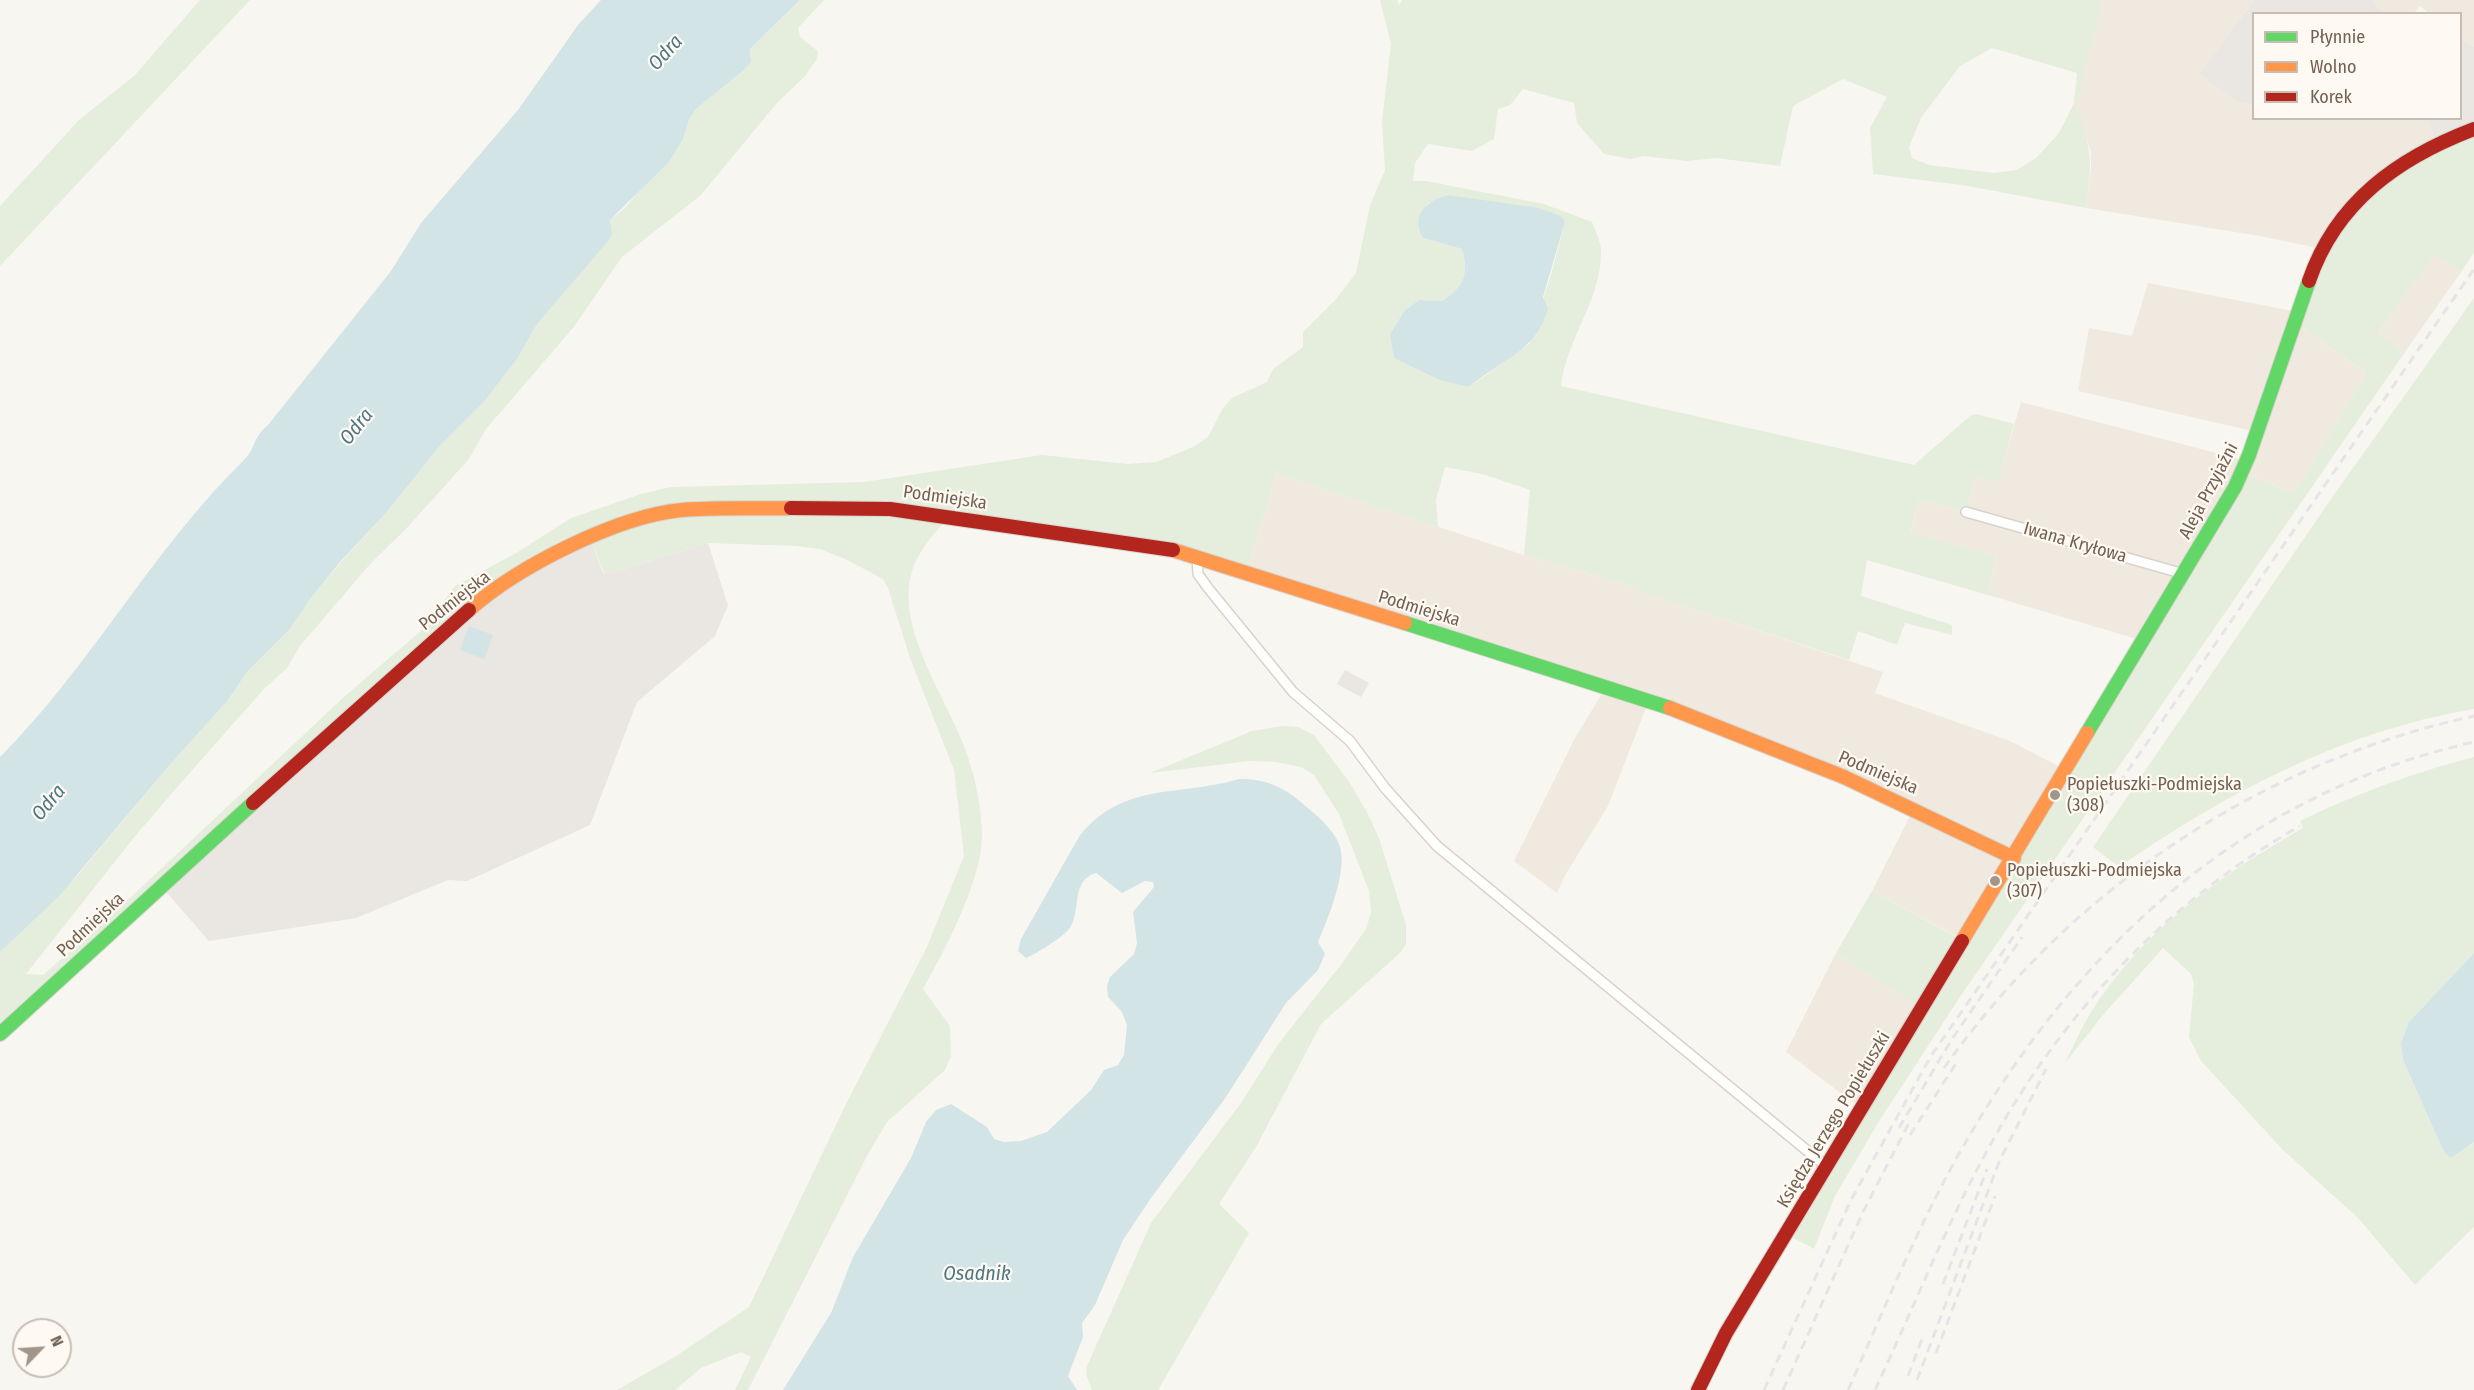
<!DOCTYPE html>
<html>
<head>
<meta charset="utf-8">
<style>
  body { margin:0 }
  #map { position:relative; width:2474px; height:1390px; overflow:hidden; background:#f8f6f0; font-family:"Fira Sans Condensed",sans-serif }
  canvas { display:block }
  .legend { position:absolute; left:2252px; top:12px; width:210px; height:108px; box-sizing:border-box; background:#fefaf3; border:2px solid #c7bdb3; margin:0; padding:8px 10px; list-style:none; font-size:18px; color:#746152 }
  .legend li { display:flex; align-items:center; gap:12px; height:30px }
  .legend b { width:30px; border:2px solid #c7bdb3 }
  .north { position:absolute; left:12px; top:1318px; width:60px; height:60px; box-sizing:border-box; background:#fefaf3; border:2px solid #c7bdb3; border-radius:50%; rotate:65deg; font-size:16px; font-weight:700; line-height:24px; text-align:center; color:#746152 }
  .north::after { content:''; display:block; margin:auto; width:21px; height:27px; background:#a29589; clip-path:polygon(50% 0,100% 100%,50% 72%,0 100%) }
</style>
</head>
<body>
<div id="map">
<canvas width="2474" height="1390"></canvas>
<ul class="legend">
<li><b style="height:8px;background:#63d668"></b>Płynnie</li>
<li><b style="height:8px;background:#ff974d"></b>Wolno</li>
<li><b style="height:8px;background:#b3261e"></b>Korek</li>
</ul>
<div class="north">N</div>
</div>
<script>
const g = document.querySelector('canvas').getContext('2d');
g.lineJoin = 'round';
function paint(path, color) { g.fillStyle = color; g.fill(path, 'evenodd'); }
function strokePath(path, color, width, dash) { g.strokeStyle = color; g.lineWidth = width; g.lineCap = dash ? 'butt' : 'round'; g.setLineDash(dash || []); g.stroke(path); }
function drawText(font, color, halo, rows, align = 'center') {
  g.font = font + ' "Fira Sans Condensed",sans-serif'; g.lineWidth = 4.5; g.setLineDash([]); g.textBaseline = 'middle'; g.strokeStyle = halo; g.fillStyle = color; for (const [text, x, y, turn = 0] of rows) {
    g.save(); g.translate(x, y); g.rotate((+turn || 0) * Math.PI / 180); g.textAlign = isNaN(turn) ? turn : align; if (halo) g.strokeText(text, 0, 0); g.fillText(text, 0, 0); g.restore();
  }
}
const residential = new Path2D(`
  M2103 0H2254L2199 74 2236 102 2253 105 2254 118 2427 119 2436 143 2322 249 2260 236 2086 208 2091 168V152L2074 103 2078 100Z
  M2374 0H2474V47L2461 37 2460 14 2429 13 2420 6 2414 13H2386L2377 7Z
  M2435 253 2461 272 2405 352 2378 332Z
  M2148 283 2298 312 2295 322 2366 373 2294 493 2242 473 2144 641 1988 595 1996 556 1910 534 1920 499 1966 512 1976 477 1998 482 2021 402 2247 461 2257 432 2078 391 2089 328 2132 336Z
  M1277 474 1524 555 1639 588V591L1883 672 1875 693 2010 741 2066 770 1963 940 1872 891 1914 808 1649 700 1608 806 1564 877 1557 893 1514 861 1575 738 1606 687 1246 573Z
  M1836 953 1922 1008 1862 1109 1786 1052Z`);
const industrial = new Path2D(`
  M2254 0H2374L2377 7 2386 13 2254 14 2253 105 2236 102 2199 74Z
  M2461 37 2474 47V129L2436 143 2427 119 2460 118Z
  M590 539 603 573 608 574 708 543 728 605 715 636 637 702 590 825 467 881 448 880 356 918 209 941 161 886 456 620Z
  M1345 670 1369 683 1361 697 1337 684Z`);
const green = new Path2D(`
  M200 0H250L0 266V206L79 120 135 75Z
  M800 0H824L798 28 800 37 818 51 817 59 805 76 776 104 701 195 622 257 573 328 486 429 469 459 405 530 371 563 300 646 287 668 263 690 187 776 136 835 26 974 43 975 130 898 346 695 422 630 455 586 518 552 571 518 641 494 671 487 864 482 1042 455 1128 464 1156 462 1193 447 1208 437 1223 408 1232 398 1267 382 1273 369 1303 347V332L1336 299 1356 273 1370 205 1385 170 1382 122 1391 44 1380 0H1397L1399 5 1402 0H2103L2078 100 2074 103C2092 147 2093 162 2086 208L1962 185 1873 174 1870 128 1887 97 1843 79 1793 106 1780 166 1716 158 1687 161 1643 156 1631 159 1604 154 1577 123 1574 103 1523 89 1510 105 1498 109 1494 139 1472 151 1428 144 1415 163 1413 181H1426L1544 204 1592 222C1595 230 1600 240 1601 249 1603 298 1566 339 1561 386L1914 465 1970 416 1976 414 2014 424 1998 483 1976 477 1966 512 1920 499 1910 533 1996 556 1988 595 1867 560 1861 596 1952 625V635L1905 623 1897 645 1858 631 1849 660 1638 591 1639 588 1524 555 1530 490 1482 474 1445 467 1436 500 1438 527 1277 474 1246 573 1185 552 950 516C936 531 920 549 913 568 892 628 951 703 968 757 976 781 982 812 982 837 981 882 945 950 923 989L950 1026 951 1056 945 1070 887 1122 868 1154 748 1390H735L751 1357 741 1352 701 1368 675 1390H617L676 1356 749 1307 846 1104 926 949 964 856 954 770 910 658 888 588 883 579 845 559 820 549 796 546 708 543 608 574 604 573 590 539 501 586 0 1034V952L77 876 168 767 228 700 247 672 290 629 311 598 341 562 385 514 439 447 484 402 517 359 537 324 612 234 610 220 625 208 683 139 689 120 695 110 744 70 751 58 750 49ZM1992 48 2077 73 2074 103 2059 133 2036 158 2017 170 1994 173 1929 165 1912 158 1909 147 1921 118 1960 66ZM1448 195 1563 217 1565 222 1553 268 1529 344 1469 387 1390 334 1404 311 1419 300 1442 301C1464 287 1469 274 1462 249L1423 238 1427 204Z
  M2474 129V253L2461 272 2435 254 2378 332 2405 352 1962 994 1881 1118 1835 1196 1814 1249 1786 1234 1921 1008 1836 953 1872 891 1962 940 2242 473 2294 493 2366 373 2295 322 2315 263 2374 184Z
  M2474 298V709C2345 730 2226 793 2119 867L2093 847 2333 496Z
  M1282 726 1298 727 1314 735 1350 783 1369 816 1380 841 1406 925V944L1400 953 1321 1024 1256 1147 1219 1204 1249 1233 1158 1390H1092L1086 1374 1087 1366 1151 1223 1241 1103 1279 1043 1340 966 1366 929 1371 913 1369 891 1339 814 1314 775 1301 767 1276 762 1250 761 1150 773 1252 731Z
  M2474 757V953L2408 1023 2401 1043 2403 1060 2443 1150 2474 1142V1227L2415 1285 2358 1218 2283 1150 2201 1061 2189 1037 2194 983 2191 974 2163 948 2103 1015 2065 1063C2073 1047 2080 1030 2090 1014 2138 934 2223 873 2303 828L2300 821C2357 793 2413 773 2474 757Z`);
const water = new Path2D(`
  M601 0H800L750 49 751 62 744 70 695 110 689 120 683 139 668 163 610 220 612 234 608 241 537 324 517 359 484 402 439 447 385 514 340 562 311 598 290 629 247 672 228 700 168 767 60 895 0 952V757C90 667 152 550 243 461 257 448 251 439 268 425L391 271 421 223 518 110 578 25Z
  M1448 195 1539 208 1563 217 1565 222 1543 297 1548 309C1536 352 1500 360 1469 387L1440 380 1394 358 1390 334 1404 311 1419 300 1442 301C1464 287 1469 274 1462 249L1423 238C1410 215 1426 201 1448 195Z
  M469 626 493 635 484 659 460 650Z
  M1239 779C1266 779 1282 786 1302 803 1315 814 1332 827 1339 844 1349 868 1328 919 1318 942L1325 954 1318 970 1286 1003 1226 1097 1151 1198 1123 1240 1095 1305 1082 1323 1083 1337 1068 1376 1077 1390H783L831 1313 853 1257 911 1158 926 1122 936 1110 951 1104 987 1127 994 1139 1004 1142 1021 1141 1047 1132 1091 1090 1104 1070 1118 1065 1124 1055 1127 1025 1122 1012 1108 997 1107 986 1110 977 1134 954 1137 943 1133 912 1154 887 1153 882 1145 881 1122 893 1096 873C1070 880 1082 912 1069 929 1063 937 1036 954 1026 958L1018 951 1021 939 1080 835C1125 781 1180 797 1239 779Z
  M2474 953V1142L2450 1158 2443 1150 2403 1060 2401 1043 2408 1023Z`);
const street = new Path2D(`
  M1966 512 2184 574
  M1197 557 1198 574 1208 588 1293 692 1350 741 1385 788 1437 846 1827 1167`);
const fast = new Path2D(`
  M1405 623 1670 708
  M2087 733 2235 487 2249 455 2309 281
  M0 1034 253 803`);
const slow = new Path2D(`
  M1173 550 1405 623
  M469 610C517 567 617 516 682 510 718 507 755 509 791 508
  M1670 708 1844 777 2014 858
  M1962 941 2087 733`);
const jam = new Path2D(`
  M2309 281C2336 202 2398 158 2474 129
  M791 508 890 509 1173 550
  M253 803 469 610
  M1698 1390 1726 1333 1962 941`);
const rail = new Path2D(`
  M1944 1068C2071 889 2259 763 2474 716
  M1899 1128 1952 1039 2022 937
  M1910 1135 1957 1062
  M1943 1284 1987 1169
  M1936 1353 1995 1196
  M1908 1376 1924 1334
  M1917 1380 1999 1162 2046 1069
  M1764 1390 1851 1200 1931 1056 2474 269
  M1783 1390 1863 1212 1909 1123
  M1848 1390C1883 1312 1915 1233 1956 1159 2072 952 2238 795 2474 742
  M1875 1390C1914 1307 1948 1220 1993 1140 2065 1010 2170 900 2300 826`);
const markers = [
  [2055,795,6,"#a29589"],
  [1995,881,6,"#a29589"]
];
const streetNames = [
  ["Aleja Przyjaźni",2209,491,-62],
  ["Podmiejska",945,498,8],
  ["Iwana Kryłowa",2075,543,16],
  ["Podmiejska",455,601,-38],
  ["Podmiejska",1419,609,17],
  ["Podmiejska",1878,773,23],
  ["Podmiejska",91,925,-43],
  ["Księdza Jerzego Popiełuszki",1834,1120,-59]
];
const poiNames = [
  ["Popiełuszki-Podmiejska",2067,785],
  ["(308)",2067,806],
  ["Popiełuszki-Podmiejska",2007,871],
  ["(307)",2007,892]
];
const waterNames = [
  ["Odra",666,53,-48],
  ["Odra",357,427,-51],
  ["Odra",49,803,-50],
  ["Osadnik",977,1274]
];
paint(residential, '#f0e9df');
paint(industrial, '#eae6e1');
paint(green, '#e5eedc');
paint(water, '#d3e4e7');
strokePath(street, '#d8d3ce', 12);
strokePath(fast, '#d8d3ce', 16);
strokePath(slow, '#d8d3ce', 16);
strokePath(jam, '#d8d3ce', 16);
strokePath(street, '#fefefd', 9);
strokePath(fast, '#63d668', 14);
strokePath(slow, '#ff974d', 14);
strokePath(jam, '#b3261e', 14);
strokePath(rail, '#e6e4e6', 3, [9, 6]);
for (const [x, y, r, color] of markers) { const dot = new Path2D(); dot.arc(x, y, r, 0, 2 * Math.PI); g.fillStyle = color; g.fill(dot); strokePath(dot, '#fefaf3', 2); }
drawText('18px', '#746152', '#fefaf3', streetNames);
drawText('18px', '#746152', '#fefaf3', poiNames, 'left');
drawText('italic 20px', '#4d7785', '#fefaf3', waterNames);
</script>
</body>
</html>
